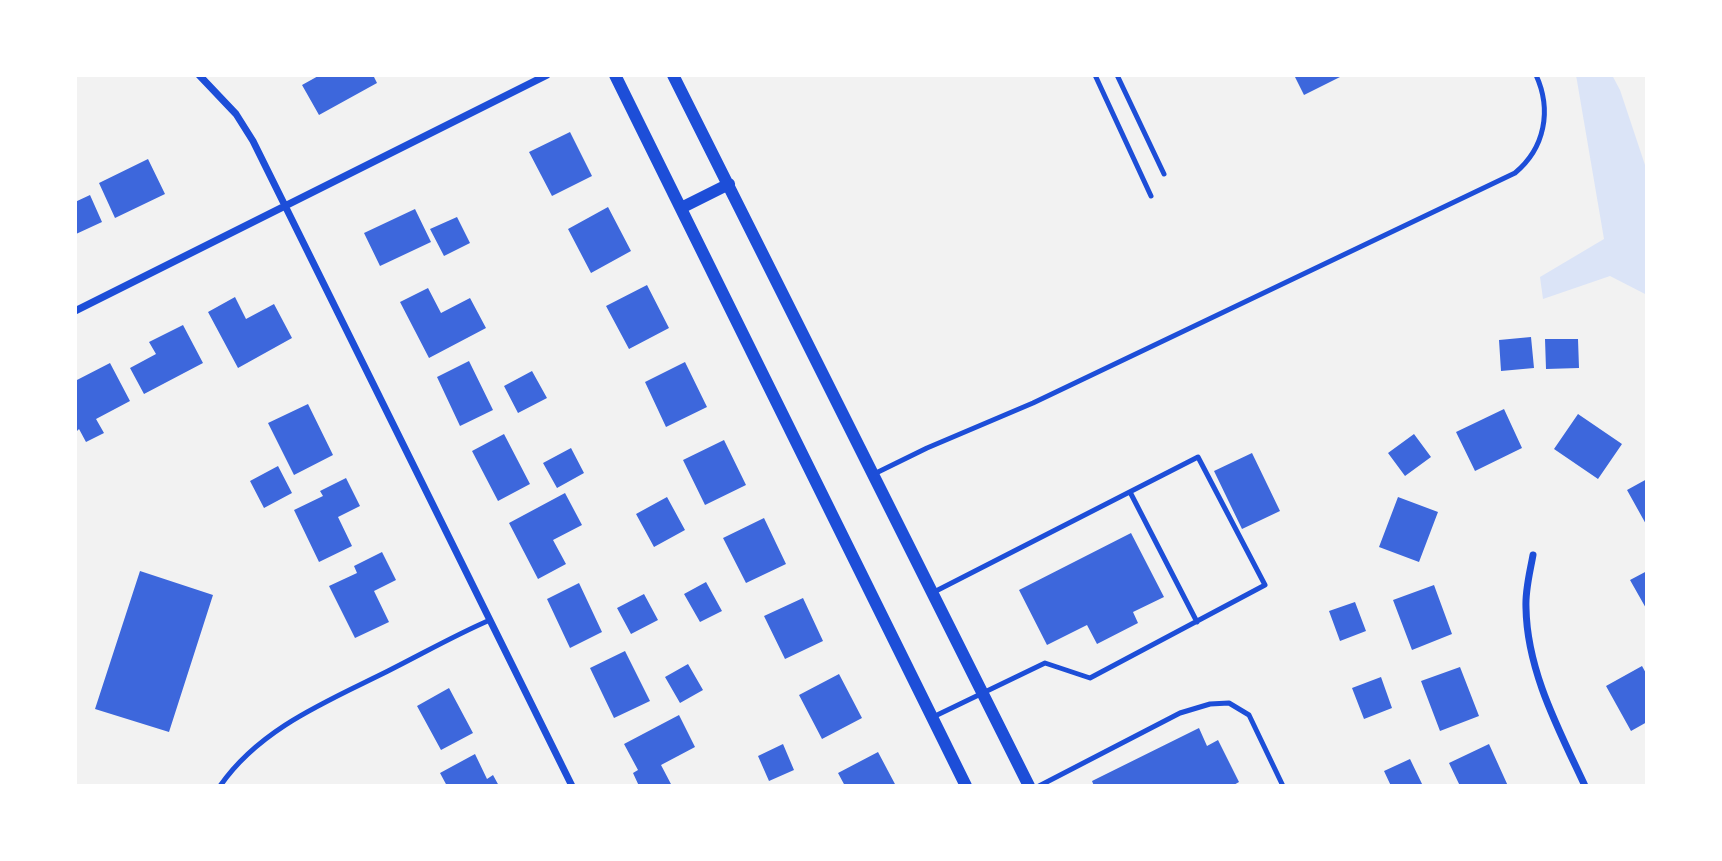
<!DOCTYPE html>
<html>
<head>
<meta charset="utf-8">
<style>
  body { margin:0 }
  #map { position:relative; width:1722px; height:861px; overflow:hidden; background:#f2f2f2; font-family:"Golos Text",sans-serif }
  canvas { display:block }
  .frame { position:absolute; inset:0; border:77px solid #fff; pointer-events:none }
</style>
</head>
<body>
<div id="map">
<canvas width="1722" height="861"></canvas>
<div class="frame"></div>
</div>
<script>
const g = document.querySelector('canvas').getContext('2d');
g.lineJoin = 'round';
function paint(path, color) { g.fillStyle = color; g.fill(path, 'evenodd'); }
function strokePath(path, color, width, dash) { g.strokeStyle = color; g.lineWidth = width; g.lineCap = dash ? 'butt' : 'round'; g.setLineDash(dash || []); g.stroke(path); }
const green = new Path2D(`
  M1576 75H1612L1620 90 1647 171V295L1610 276 1543 299 1540 277 1604 239Z`);
const building = new Path2D(`
  M320 75H373L377 83 319 115 302 85Z
  M1294 75H1344L1304 95Z
  M570 132 592 176 552 196 529 152Z
  M148 159 165 194 115 218 99 183Z
  M90 195 102 222 76 234 75 202Z
  M608 207 631 251 591 273 568 229Z
  M415 209 431 242 380 266 364 233Z
  M457 217 470 243 444 256 430 229Z
  M647 285 669 328 629 349 606 306Z
  M428 288 441 313 470 298 486 328 429 358 400 302Z
  M235 297 246 319 274 304 292 338 238 368 208 312Z
  M183 325 203 363 144 394 130 368 156 354 149 342Z
  M1531 337 1534 368 1501 371 1499 340Z
  M1545 339H1578L1579 368 1546 369Z
  M469 361 493 410 460 426 437 377Z
  M685 362 707 407 666 427 645 382Z
  M110 363 130 401 96 419 104 433 86 442 79 429 77 431 75 428V381Z
  M532 371 547 398 518 413 504 386Z
  M308 404 333 455 294 475 268 423Z
  M1504 409 1522 448 1475 471 1456 432Z
  M1578 414 1622 444 1598 479 1554 449Z
  M504 434 530 484 498 501 472 451Z
  M1414 434 1431 457 1405 476 1388 453Z
  M724 440 746 485 705 505 683 460Z
  M571 448 584 473 557 488 543 463Z
  M1252 453 1280 511 1242 529 1214 471Z
  M278 466 292 493 264 508 250 481Z
  M346 478 360 506 338 517 352 546 319 562 294 510 323 496 320 491Z
  M1647 479V526L1627 490Z
  M565 493 582 525 553 540 566 564 538 579 509 523Z
  M667 497 685 530 654 547 636 514Z
  M1398 497 1438 512 1419 562 1379 547Z
  M764 518 786 564 746 583 723 538Z
  M1131 533 1164 597 1133 612 1138 623 1097 644 1087 625 1047 645 1019 590Z
  M382 552 396 580 374 591 389 622 355 638 329 586 357 573 354 566Z
  M140 571 213 595 169 732 95 709Z
  M1647 571V610L1630 580Z
  M706 582 722 611 700 622 684 594Z
  M579 583 602 632 570 648 547 599Z
  M1434 585 1452 634 1412 650 1393 600Z
  M644 594 658 620 631 634 617 608Z
  M803 598 823 641 785 659 764 616Z
  M1355 602 1366 631 1340 641 1329 611Z
  M625 651 650 701 614 718 590 668Z
  M688 664 703 690 680 703 665 677Z
  M1642 666 1647 675V722L1631 731 1606 686Z
  M1460 667 1479 716 1440 731 1421 681Z
  M839 674 862 718 822 739 799 695Z
  M1381 677 1392 708 1364 719 1352 688Z
  M449 688 473 733 441 750 417 706Z
  M679 715 695 747 661 765 672 786H639L633 773 638 770 624 744Z
  M1199 728 1207 746 1218 740 1239 782 1232 786H1094L1092 781Z
  M783 744 794 770 769 781 758 756Z
  M1489 744 1508 786H1460L1449 763Z
  M878 752 896 786H845L838 773Z
  M475 754 487 779 493 775 499 786H447L440 773Z
  M1410 759 1423 786H1391L1384 771Z`);
const service = new Path2D(`
  M1095 75 1151 196
  M1117 75 1164 174
  M874 474 927 448 1033 403 1515 173C1545 148 1552 110 1536 75
  M1130 492 1197 622
  M933 717 1045 663 1090 678 1265 585 1198 457 934 592
  M220 786C260 728 328 701 388 671 422 654 455 635 490 620
  M1039 786 1180 713 1210 704 1229 703 1249 715 1283 786`);
const minor = new Path2D(`
  M199 75 236 114 253 141 572 786
  M75 311 547 75
  M1533 555C1530 572 1525 590 1526 608 1527 671 1559 730 1585 786`);
const tertiary = new Path2D(`
  M615 75 966 786
  M673 75 1029 786
  M681 208 729 184`);
paint(green, '#dbe4f7');
paint(building, '#3d67dc');
strokePath(service, '#1d4ed8', 5);
strokePath(minor, '#1d4ed8', 7);
strokePath(tertiary, '#1d4ed8', 12);
</script>
</body>
</html>
